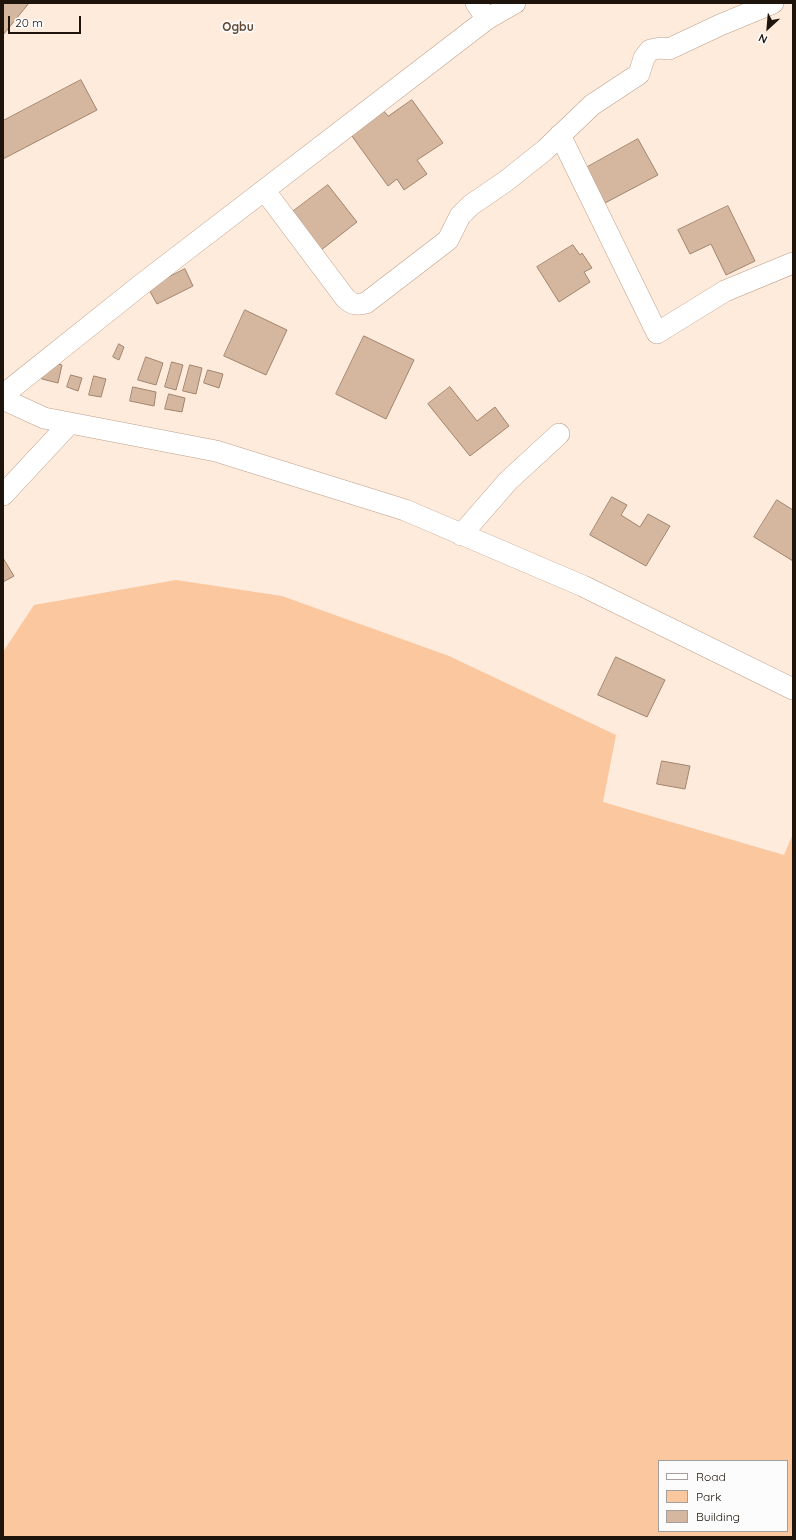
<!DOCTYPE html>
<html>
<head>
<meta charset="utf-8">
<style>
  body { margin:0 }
  #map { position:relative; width:796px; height:1540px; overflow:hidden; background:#ffebdc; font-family:Quicksand,sans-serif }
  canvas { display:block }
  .frame { position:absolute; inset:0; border:4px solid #1f140b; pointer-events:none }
  .legend { position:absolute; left:658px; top:1460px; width:130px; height:72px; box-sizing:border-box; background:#fcfcfc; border:1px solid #a49f9c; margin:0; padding:5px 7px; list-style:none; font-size:12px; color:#1f140b }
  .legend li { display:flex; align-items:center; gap:8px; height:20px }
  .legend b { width:20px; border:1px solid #a49f9c }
  .north { position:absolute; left:748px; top:8px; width:40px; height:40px; -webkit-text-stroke:3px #fcfcfc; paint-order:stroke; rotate:206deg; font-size:11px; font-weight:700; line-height:16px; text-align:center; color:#1f140b }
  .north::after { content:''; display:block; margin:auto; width:14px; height:18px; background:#1f140b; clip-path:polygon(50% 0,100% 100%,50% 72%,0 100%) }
  .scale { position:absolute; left:8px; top:16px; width:73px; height:18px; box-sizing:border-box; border:2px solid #1f140b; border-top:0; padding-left:5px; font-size:12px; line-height:14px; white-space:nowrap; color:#1f140b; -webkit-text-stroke:3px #fcfcfc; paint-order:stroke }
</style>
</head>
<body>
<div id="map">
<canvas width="796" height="1540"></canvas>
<div class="frame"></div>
<ul class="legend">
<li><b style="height:5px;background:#fff"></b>Road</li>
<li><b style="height:11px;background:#fac79e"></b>Park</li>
<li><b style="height:11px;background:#d5b69e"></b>Building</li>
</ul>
<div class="north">N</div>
<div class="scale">20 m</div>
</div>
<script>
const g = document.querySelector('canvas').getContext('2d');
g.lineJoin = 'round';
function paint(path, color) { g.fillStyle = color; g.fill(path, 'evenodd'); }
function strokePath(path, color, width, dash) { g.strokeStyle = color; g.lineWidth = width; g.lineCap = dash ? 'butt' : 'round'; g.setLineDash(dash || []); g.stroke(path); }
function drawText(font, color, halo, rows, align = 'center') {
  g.font = font + ' Quicksand,sans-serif'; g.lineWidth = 3.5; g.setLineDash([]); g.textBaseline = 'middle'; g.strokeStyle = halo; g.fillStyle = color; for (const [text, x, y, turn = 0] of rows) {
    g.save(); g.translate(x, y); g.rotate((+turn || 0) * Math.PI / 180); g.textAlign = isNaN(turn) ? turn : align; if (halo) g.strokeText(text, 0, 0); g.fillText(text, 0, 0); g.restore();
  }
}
const green = new Path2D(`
  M176 580 282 596 449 656 616 735 603 802 784 855 793 834V1537H3V652L34 605ZM659 1461H787V1531H659Z`);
const building = new Path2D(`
  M3 3H29L3 35Z
  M81 80 97 110 3 159V121Z
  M412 100 443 143 417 160 427 174 404 190 397 179 388 186 349 132 382 109 388 116Z
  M638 139 658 175 603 204 584 169Z
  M328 185 357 222 316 254 287 216Z
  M728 206 755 261 726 275 711 244 690 254 678 230Z
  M573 245 580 255 582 253 592 268 584 272 590 282 559 302 537 267Z
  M185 269 193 286 157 304 148 288Z
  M245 310 287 330 266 375 224 356Z
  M364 336 414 360 386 419 336 394Z
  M119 344 124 347 119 360 113 357Z
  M146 357 163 363 156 385 138 380Z
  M45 361 62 365 58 383 42 379Z
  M172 362 183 365 176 390 165 387Z
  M190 365 202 368 196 394 183 391Z
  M208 370 223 374 219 388 204 383Z
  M71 375 82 378 78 391 67 387Z
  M94 376 106 379 101 397 89 395Z
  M133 387 156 392 154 406 130 401Z
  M450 387 477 421 495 407 509 426 470 456 428 404Z
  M169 394 185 398 182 412 165 409Z
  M612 497 627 505 621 515 640 527 648 514 670 526 646 566 590 535Z
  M777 500 793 510V561L754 537Z
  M3 558 14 576 3 582Z
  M616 657 665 680 647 717 598 695Z
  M662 761 690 766 685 789 657 784Z`);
const minor = new Path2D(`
  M476 3 487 19
  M560 135 657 333 725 291 793 263
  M265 191 346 299C353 305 357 305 366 303L448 240 460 216 471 205 506 181 545 150 592 105 639 74 644 58 650 50 661 48 669 49 720 25 773 3
  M3 395 142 284 487 19 515 3
  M3 399 44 418 216 451 405 510 583 586 793 689
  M3 495 70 423
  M461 535 508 481 559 434`);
const quarterNames = [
  ["Ogbu",238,27]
];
paint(green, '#fac79e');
paint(building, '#d5b69e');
strokePath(building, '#a1846d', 1);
strokePath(minor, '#bd9f88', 22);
strokePath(minor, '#fff', 21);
drawText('bold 12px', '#644a34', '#fcfcfc', quarterNames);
</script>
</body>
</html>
